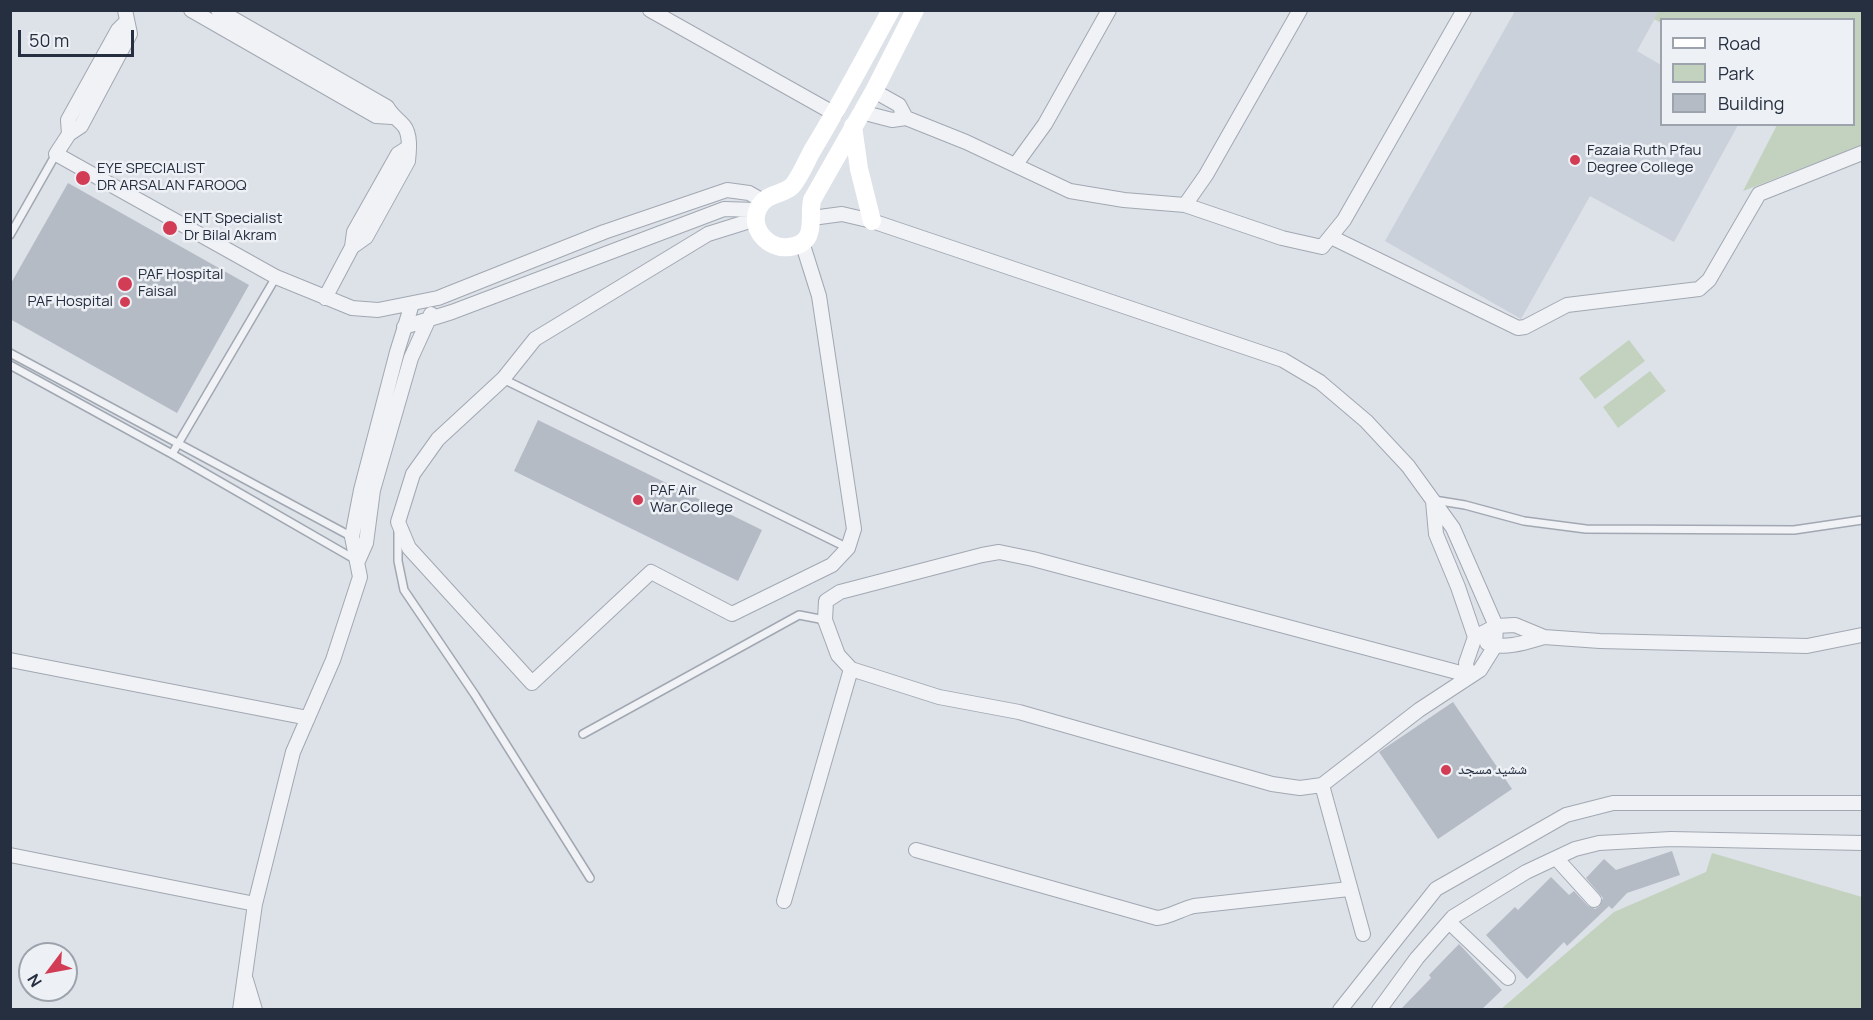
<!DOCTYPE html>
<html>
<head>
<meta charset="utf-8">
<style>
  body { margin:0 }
  #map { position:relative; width:1873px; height:1020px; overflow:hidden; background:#dde1e8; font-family:Manrope,sans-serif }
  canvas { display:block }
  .frame { position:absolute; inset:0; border:12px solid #262f3f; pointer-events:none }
  .legend { position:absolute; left:1660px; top:18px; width:195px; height:108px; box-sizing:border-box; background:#edf0f5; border:2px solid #9da3ac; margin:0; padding:8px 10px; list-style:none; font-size:18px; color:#262f3f }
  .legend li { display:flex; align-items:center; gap:12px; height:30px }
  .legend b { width:30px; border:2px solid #9da3ac }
  .north { position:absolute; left:18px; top:942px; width:60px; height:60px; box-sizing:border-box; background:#edf0f5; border:2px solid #9da3ac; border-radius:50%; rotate:238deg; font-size:16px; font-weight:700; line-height:24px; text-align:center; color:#262f3f }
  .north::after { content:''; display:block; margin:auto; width:21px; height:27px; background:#d33c55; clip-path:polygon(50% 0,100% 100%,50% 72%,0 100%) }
  .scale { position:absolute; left:18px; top:30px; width:116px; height:27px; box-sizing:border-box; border:3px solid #262f3f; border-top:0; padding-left:8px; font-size:18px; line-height:21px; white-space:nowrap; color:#262f3f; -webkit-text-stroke:4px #edf0f5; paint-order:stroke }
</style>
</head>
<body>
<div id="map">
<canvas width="1873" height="1020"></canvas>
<div class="frame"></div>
<ul class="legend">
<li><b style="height:8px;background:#fff"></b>Road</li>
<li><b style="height:16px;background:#c3d2be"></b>Park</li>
<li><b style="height:16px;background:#b4bbc5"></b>Building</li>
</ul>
<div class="north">N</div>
<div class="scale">50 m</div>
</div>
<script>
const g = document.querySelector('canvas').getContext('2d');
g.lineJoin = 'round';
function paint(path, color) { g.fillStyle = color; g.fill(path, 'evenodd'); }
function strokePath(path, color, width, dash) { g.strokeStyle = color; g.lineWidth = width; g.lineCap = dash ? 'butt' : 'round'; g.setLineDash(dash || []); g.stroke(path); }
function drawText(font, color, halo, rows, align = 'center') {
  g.font = font + ' Manrope,"Noto Naskh Arabic",sans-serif'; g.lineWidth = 5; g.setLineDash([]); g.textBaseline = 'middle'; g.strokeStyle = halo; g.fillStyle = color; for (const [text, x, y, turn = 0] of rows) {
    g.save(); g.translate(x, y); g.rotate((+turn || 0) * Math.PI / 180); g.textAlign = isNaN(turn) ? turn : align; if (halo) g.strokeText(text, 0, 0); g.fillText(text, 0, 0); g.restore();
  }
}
const built = new Path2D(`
  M1515 11H1659L1637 51 1661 65 1662 124 1738 125 1674 242 1590 196 1521 319 1385 241Z`);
const green = new Path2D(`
  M1659 10 1862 11V145L1743 191 1777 125 1854 124V20H1662L1661 23 1654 19Z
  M1629 340 1645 361 1595 399 1579 378Z
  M1650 371 1666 391 1618 428 1603 407Z
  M1712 853 1862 897V1009H1501L1614 912 1706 872Z`);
const building = new Path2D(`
  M68 183 249 285 177 413 10 319V285Z
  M538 420 762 530 738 581 514 471Z
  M1453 702 1512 789 1438 839 1379 752Z
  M1672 851 1680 875 1627 893 1612 909 1609 906 1567 946 1564 942 1527 979 1486 935 1515 907 1518 910 1551 877 1569 895 1574 891 1588 906 1595 909 1600 906 1603 898 1586 878 1604 859 1616 870Z
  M1459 944 1502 990 1481 1010H1400L1431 978 1429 975Z`);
const lane = new Path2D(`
  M10 235 56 154
  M10 353 354 538
  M10 365 172 454 356 560
  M503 379 848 548
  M172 454 276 277
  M1434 500 1465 505 1524 521 1586 529 1794 530 1862 520
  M398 530V561L404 590 475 695 590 878
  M583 734 799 615 825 620`);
const street = new Path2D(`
  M125 10 130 34 81 126 69 134 56 154 276 277 352 308 378 310 438 298 604 232 727 190 749 193 763 201
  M191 10 376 116 392 117
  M218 10 387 107C392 116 398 119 404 126 411 135 409 151 408 161L366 237 352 247
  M650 10 835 114
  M874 91 899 105 906 118
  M861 112 892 120 906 118 966 142 1070 191 1124 200 1185 205 1282 238 1322 247 1344 220 1464 10
  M69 134 68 120 118 30 127 21
  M1016 164 1045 124 1109 10
  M1185 205 1206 175 1300 10
  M812 218 842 214 872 221 1283 360 1320 382 1366 421 1408 466 1453 528 1496 626 1495 646 1480 670 1419 710 1322 785 1300 788 1272 784 1019 712 939 697 851 669 838 655 825 620 826 601 840 592 982 555 999 552 1033 559 1468 675
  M756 219 708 234 535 339 503 379 438 439 413 474 398 522 409 548 532 683 651 572 732 614 832 565 848 548 854 529 819 296 802 242
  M1331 237 1518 328 1525 327 1567 305 1699 289 1709 280 1759 194 1862 153
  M325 298 352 247 354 232 398 154 409 147
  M404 327 452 312 724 209 757 210
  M1433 501 1436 534 1458 587 1475 637 1466 663 1468 675
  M358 561 366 543 373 490 411 358 431 314
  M1475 637 1496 626 1515 625 1544 637 1600 641 1807 646 1862 635
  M1487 643C1504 650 1527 642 1544 637
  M10 660 308 718
  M1322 785 1363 934
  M916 850 1157 918C1170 917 1181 909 1194 906L1349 889
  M10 855 255 904
  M1556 858 1594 900
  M784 901 851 669
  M1449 922 1508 978
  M246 980 255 1010
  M240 1010 255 904 293 752 333 660 360 577 352 537 361 490 397 352 412 304
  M1340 1010 1436 889 1566 815 1613 803H1862
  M1379 1010 1417 958 1453 917 1526 872 1575 849 1599 843 1671 839 1862 843`);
const secondary = new Path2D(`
  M891 10C865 57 840 105 812 151 807 160 798 181 791 187 780 196 765 193 758 209 749 229 769 250 789 247 819 243 808 218 812 200L874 91 915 10
  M853 126 859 169 872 221`);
const markers = [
  [1575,160,6,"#d33c55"],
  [83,178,8,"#d33c55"],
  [170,228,8,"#d33c55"],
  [125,284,8,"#d33c55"],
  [125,302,6,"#d33c55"],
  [638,500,6,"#d33c55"],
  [1446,770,6,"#d33c55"]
];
const poiNames = [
  ["Fazaia Ruth Pfau",1587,151],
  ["Degree College",1587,168],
  ["EYE SPECIALIST",97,169],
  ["DR ARSALAN FAROOQ",97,186],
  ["ENT Specialist",184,219],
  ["Dr Bilal Akram",184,236],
  ["PAF Hospital",138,275],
  ["Faisal",138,292],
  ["PAF Hospital",113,302,"right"],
  ["PAF Air",650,491],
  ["War College",650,508],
  ["ششید مسجد",1458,770]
];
paint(built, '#cbd1da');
paint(green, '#c3d2be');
paint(building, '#b4bbc5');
strokePath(lane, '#a2a8b2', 10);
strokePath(street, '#a2a8b2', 16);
strokePath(lane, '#f0f2f6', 7);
strokePath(street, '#f0f2f6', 14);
strokePath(secondary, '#fff', 18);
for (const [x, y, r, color] of markers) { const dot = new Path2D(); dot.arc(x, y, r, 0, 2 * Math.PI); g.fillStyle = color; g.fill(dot); strokePath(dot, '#edf0f5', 2); }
drawText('15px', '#262f3f', '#edf0f5', poiNames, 'left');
</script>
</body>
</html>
